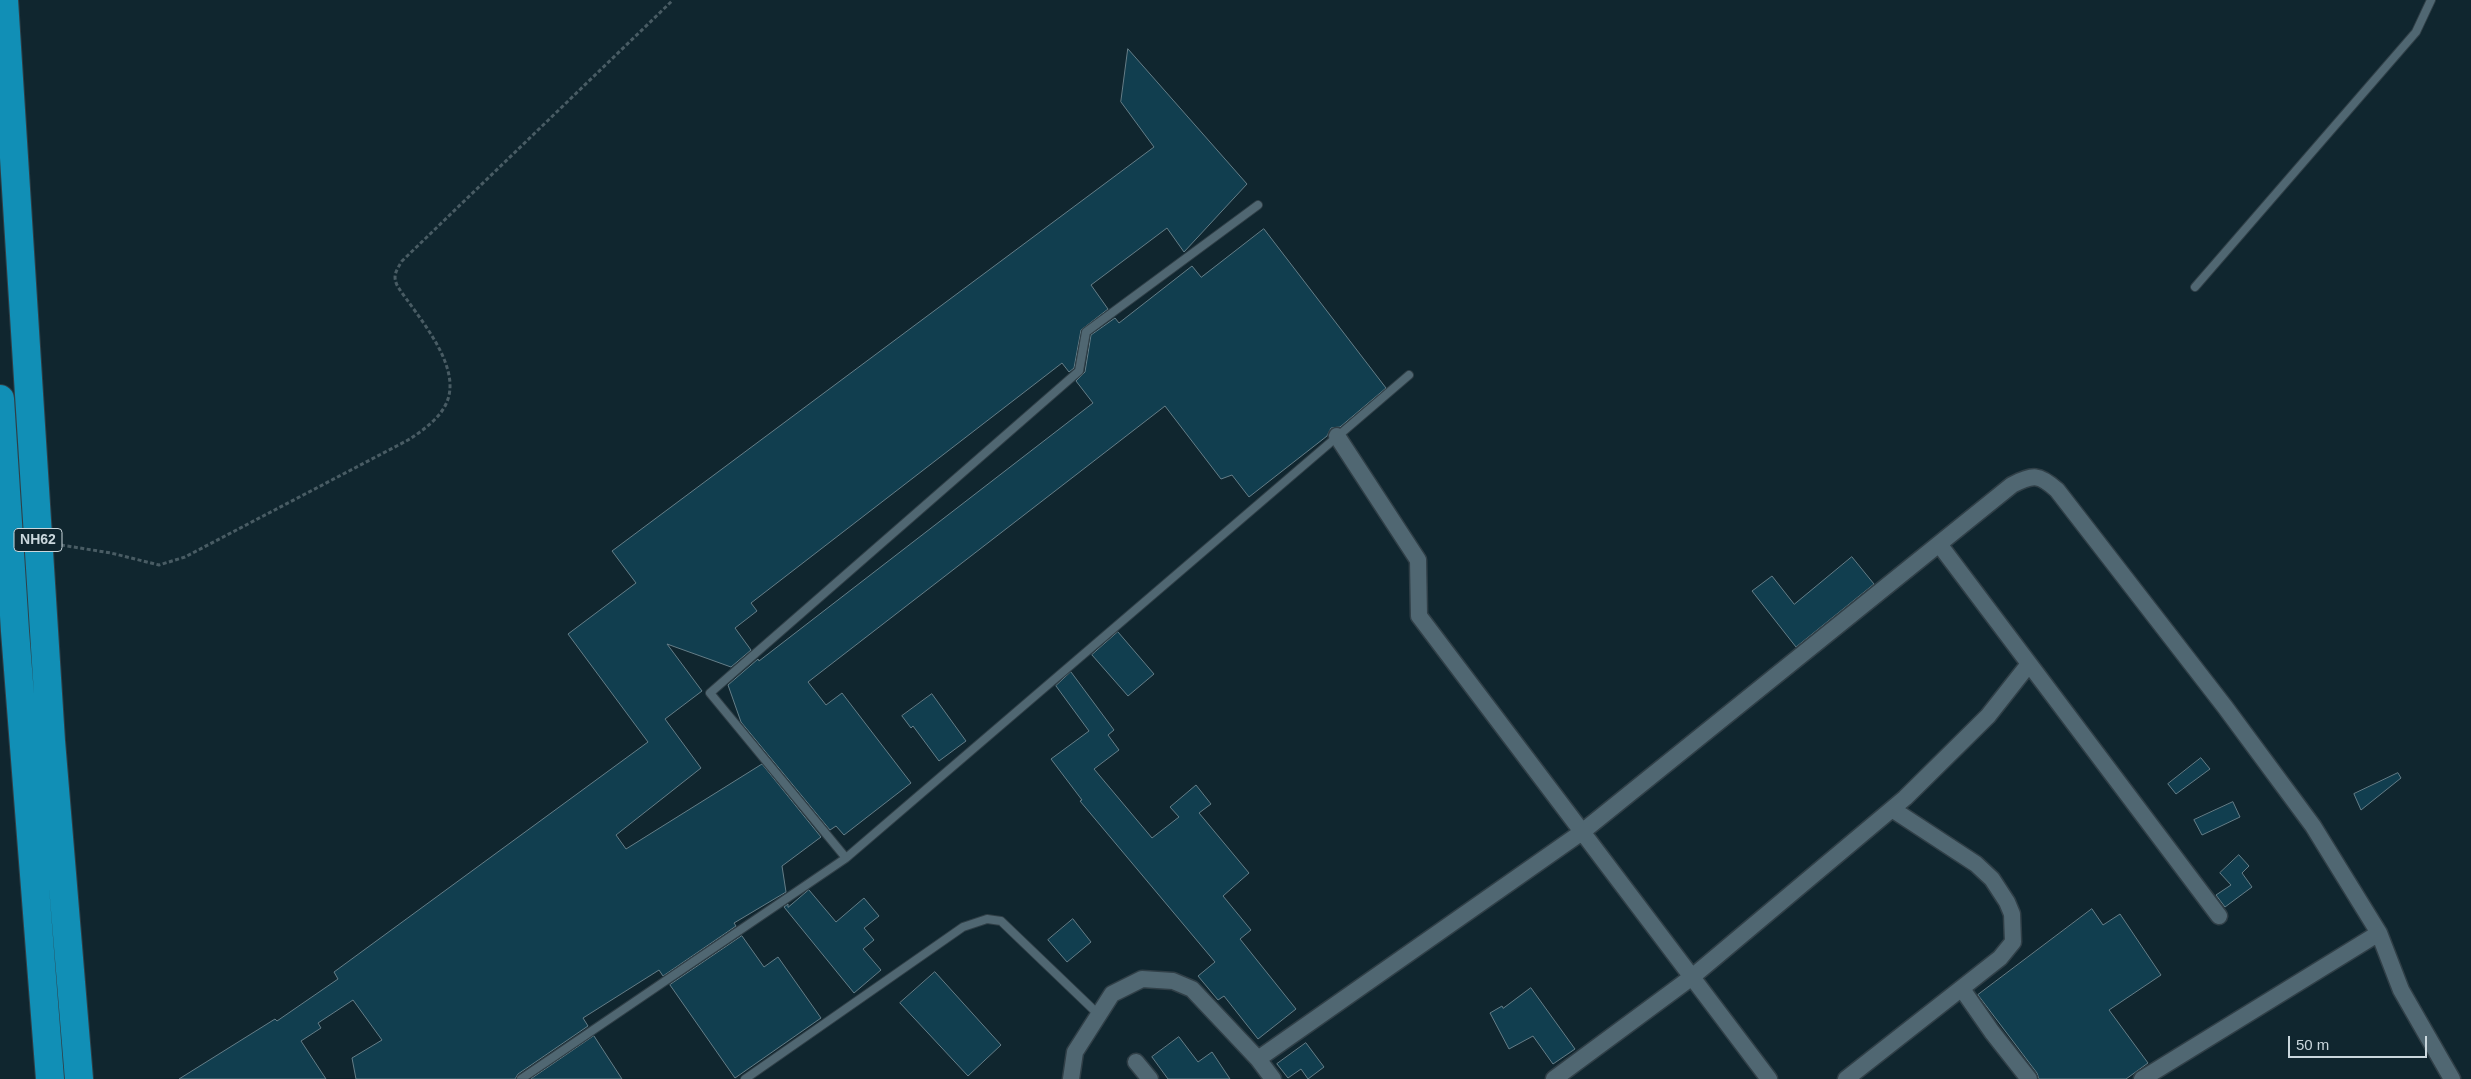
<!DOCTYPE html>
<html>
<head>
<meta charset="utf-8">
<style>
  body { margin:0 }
  #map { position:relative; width:2471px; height:1079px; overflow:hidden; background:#10262f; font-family:Helvetica,sans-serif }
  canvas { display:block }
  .scale { position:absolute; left:2288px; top:1036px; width:139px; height:22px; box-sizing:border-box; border:2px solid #cad7dd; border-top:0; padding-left:6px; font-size:15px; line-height:18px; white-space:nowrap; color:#cad7dd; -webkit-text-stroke:4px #10262f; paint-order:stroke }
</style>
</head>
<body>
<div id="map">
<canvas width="2471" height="1079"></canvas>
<div class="scale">50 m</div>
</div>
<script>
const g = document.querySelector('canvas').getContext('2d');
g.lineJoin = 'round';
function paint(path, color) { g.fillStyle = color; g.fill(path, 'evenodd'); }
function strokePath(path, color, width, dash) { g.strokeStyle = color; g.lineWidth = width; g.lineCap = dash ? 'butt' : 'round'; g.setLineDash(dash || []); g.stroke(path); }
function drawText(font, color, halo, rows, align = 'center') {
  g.font = font + ' Helvetica,sans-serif'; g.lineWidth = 4; g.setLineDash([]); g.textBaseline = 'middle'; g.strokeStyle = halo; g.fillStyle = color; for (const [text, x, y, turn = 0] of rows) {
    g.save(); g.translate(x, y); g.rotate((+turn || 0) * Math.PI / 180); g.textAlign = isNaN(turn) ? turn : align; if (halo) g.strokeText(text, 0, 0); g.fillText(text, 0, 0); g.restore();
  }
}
const building = new Path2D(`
  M1128 49 1247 184 1184 252 1167 228 1091 285 1108 309 1081 330 1074 368 1069 372 1062 363 751 603 757 611 735 628 751 650 731 667 667 644 702 691 665 719 701 768 616 835 626 849 762 764 821 837 782 866 786 892 734 923 736 926 663 976 659 970 583 1018 588 1026 518 1074 515 1079H356L352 1058 382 1040 353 1000 318 1023 321 1028 301 1041 326 1079H179L275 1019 277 1021 338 979 334 972 648 742 568 634 636 583 612 551 1154 147 1121 102Z
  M1264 229 1386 388 1340 427 1331 428 1327 436 1249 497 1232 475 1221 479 1165 406 808 682 826 705 842 693 911 783 844 835 836 826 830 830 741 722 728 685 758 659 759 661 1093 403 1076 381 1085 372 1091 335 1115 318 1119 323 1192 266 1201 277Z
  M1852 557 1874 584 1796 647 1752 591 1772 576 1794 604Z
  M1118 632 1154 674 1128 696 1092 655Z
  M1071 672 1114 730 1108 735 1119 750 1094 769 1152 838 1179 817 1170 807 1196 785 1211 804 1199 813 1249 873 1223 896 1251 930 1240 939 1296 1009 1258 1039 1224 996 1218 1000 1198 976 1215 962 1080 801 1082 800 1051 759 1089 731 1056 686Z
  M932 694 966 741 939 761 913 726 911 728 902 716Z
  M2201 758 2210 769 2176 794 2168 784Z
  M2398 773 2401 778 2361 810 2354 794Z
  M2233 802 2240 817 2202 835 2194 820Z
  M2239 855 2249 866 2242 873 2252 887 2225 907 2216 895 2231 885 2220 873Z
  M809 890 836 922 864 898 879 916 864 928 874 940 863 949 881 970 854 993 784 907 788 904V907Z
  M2092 909 2103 925 2120 914 2161 975 2109 1010 2148 1063 2126 1079H2039L2037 1073 1978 995Z
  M1073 919 1091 942 1067 962 1048 940Z
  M742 936 764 967 778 957 821 1018 735 1078 670 985Z
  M935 972 1001 1045 968 1076 900 1003Z
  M1531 988 1575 1049 1553 1064 1533 1036 1509 1049 1490 1013 1502 1006 1503 1008Z
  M594 1036 622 1079H531Z
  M1179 1037 1198 1062 1212 1052 1230 1079H1168L1152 1057Z
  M1306 1043 1324 1067 1308 1079 1301 1069 1288 1078 1277 1064Z`);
const path = new Path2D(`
  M61 545 111 553 159 565 185 557 410 439C423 430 439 419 446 404 464 367 417 316 398 287 392 276 396 271 402 261L673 0`);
const lane = new Path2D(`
  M2195 287 2416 32 2431 0
  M846 858 710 693 1079 371 1086 332 1258 205
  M521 1079 846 858 1409 375
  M745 1079 963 927 987 919 1001 921 1099 1015`);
const street = new Path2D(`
  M1337 436 1418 560 1419 616 1769 1079
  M1939 544 2219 916
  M1962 989 1992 1032 2029 1079
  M1258 1059 1582 832 2012 485C2033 474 2039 474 2057 490L2225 707 2313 826 2379 933 2401 990 2452 1079
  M1136 1062 1150 1079
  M1071 1079 1075 1052 1112 994 1142 979 1173 981 1192 989 1258 1059 1273 1079
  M1554 1079 1692 977 1905 798 1988 716 2029 664
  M1846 1079 2000 958 2013 942 2012 914 2007 902 1992 879 1976 864 1892 809
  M2142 1079 2379 933`);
const highway = new Path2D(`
  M4 0 51 741 79 1079
  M0 399 15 631 50 1079`);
const shields = [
  [38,540,48]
];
const shieldNames = [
  ["NH62",38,540]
];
paint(building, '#113e4f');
strokePath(building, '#657e88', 1);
strokePath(lane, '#303f47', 10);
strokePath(street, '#303f47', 19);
strokePath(highway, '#303f47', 30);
strokePath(path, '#495c64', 3, [4, 2.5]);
strokePath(lane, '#506772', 8);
strokePath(street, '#506772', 16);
strokePath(highway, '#118fb6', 28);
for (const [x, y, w] of shields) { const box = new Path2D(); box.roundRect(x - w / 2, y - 11.5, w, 23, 4); g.fillStyle = '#10262f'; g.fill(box); strokePath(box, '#cad7dd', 1); }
drawText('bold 14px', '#cad7dd', null, shieldNames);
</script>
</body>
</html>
